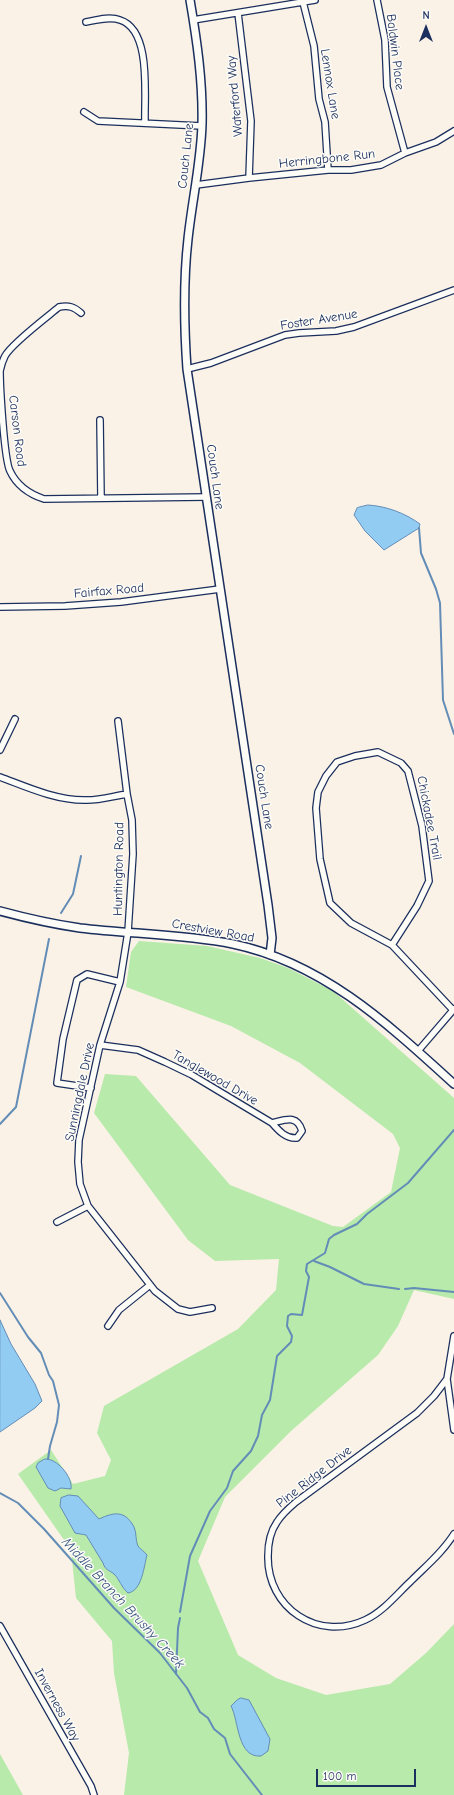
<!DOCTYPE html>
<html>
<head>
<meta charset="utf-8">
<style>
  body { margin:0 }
  #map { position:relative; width:454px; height:1795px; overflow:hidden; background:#faf2e6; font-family:"Comic Neue",sans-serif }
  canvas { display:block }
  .north { position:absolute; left:406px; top:8px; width:40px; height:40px; -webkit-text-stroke:3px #fdfcf7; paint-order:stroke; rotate:0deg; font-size:11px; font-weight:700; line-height:16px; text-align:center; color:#1b2f5e }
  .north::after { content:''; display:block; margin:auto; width:14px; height:18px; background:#1b2f5e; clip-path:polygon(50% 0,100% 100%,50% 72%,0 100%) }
  .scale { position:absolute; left:316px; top:1769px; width:100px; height:18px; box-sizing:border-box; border:2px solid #1b2f5e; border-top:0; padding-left:5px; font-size:12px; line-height:14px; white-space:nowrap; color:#1b2f5e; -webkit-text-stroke:3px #fdfcf7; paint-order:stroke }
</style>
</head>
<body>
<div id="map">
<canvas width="454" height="1795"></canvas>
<div class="north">N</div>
<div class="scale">100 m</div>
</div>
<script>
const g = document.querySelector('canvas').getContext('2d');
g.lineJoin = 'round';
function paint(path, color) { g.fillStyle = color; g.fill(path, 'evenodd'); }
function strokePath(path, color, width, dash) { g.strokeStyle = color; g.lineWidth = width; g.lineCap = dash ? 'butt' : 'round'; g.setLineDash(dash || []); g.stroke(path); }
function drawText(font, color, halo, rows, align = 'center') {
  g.font = font + ' "Comic Neue",sans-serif'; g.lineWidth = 3; g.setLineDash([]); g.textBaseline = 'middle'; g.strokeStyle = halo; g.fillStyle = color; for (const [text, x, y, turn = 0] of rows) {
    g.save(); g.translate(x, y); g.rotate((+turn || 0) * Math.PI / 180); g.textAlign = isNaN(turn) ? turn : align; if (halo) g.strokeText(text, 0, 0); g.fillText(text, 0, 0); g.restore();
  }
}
const green = new Path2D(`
  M139 941 207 946 260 958 288 968 333 991 454 1098V1299L414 1290 398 1326 378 1355 291 1431 225 1497 198 1561 238 1655 276 1678 326 1695 390 1684 426 1653 454 1624V1795H124L129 1753 114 1673 112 1641 76 1598 71 1550 18 1474 51 1450 73 1484 105 1476 111 1460 97 1433 104 1406 238 1329 276 1290 279 1259 215 1261 188 1240 94 1113 105 1074 136 1076 230 1185 333 1226 343 1227 391 1192 400 1148 393 1134 300 1063 231 1026 126 987 131 952Z
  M0 1754 23 1795H0Z`);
const water = new Path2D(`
  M368 505C386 506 405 513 420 524L419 528 384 550 365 531 354 515 357 508Z
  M0 1320 11 1344 35 1384 42 1401 35 1408 0 1432Z
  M45 1459C57 1458 73 1477 71 1489L61 1488 55 1491 48 1488 36 1467 38 1463Z
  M69 1495 78 1496 99 1519C114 1512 125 1510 134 1527 137 1533 135 1540 138 1546 140 1549 144 1551 147 1555 144 1566 142 1591 128 1593 121 1587 120 1580 114 1574 109 1570 105 1570 103 1563L86 1535 75 1533 60 1506 61 1498Z
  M241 1698 249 1700 270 1739 268 1751 261 1756C237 1758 239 1721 231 1706L237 1700Z`);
const stream = new Path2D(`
  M419 528 421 553 436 589 440 603 443 700 454 734
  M61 913 73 894 81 856
  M0 1124 16 1107 49 939
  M314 1261 330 1267 364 1284 399 1289
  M405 1289 414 1288 454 1292
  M0 1293 28 1337 41 1353 49 1375 53 1381 59 1405 57 1422 50 1446 48 1459
  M0 1493 18 1503 44 1529 114 1608 160 1653 187 1688 200 1712 208 1718 214 1729 225 1738 230 1754 262 1795
  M180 1612 190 1556 210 1511 227 1488 233 1471 251 1451 258 1436 262 1415 270 1400 277 1356 291 1342 292 1336 287 1326 288 1316 291 1314 302 1315 309 1277 306 1271 307 1264 325 1253 329 1239 334 1235 357 1224 367 1214 408 1183 454 1130
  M176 1674 178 1628 180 1618`);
const minor = new Path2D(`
  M377 0 385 40 387 87 405 153
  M303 2 314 46 319 99 325 122 328 170
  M238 13 251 121 249 178
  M193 20 315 0
  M86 22C96 20 110 16 120 20 152 30 144 96 145 123
  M84 112 98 121 202 126
  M196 185 249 178 328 170H351L381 165 405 153 436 142 454 131
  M81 313C74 307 69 305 59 307 47 317 11 344 5 356 3 360 1 366 0 371 0 385 4 459 10 471 17 486 29 494 44 499L206 497
  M187 369 211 363 285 335 299 333 336 331 354 327 454 290
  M100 420 101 498
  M0 607 65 606 121 602 220 589
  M118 721 127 794
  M0 750 15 719
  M0 777C27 787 55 800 84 800 98 801 113 796 127 794L132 820 133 854 128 932 120 982 100 1045 79 1140 78 1162 80 1184 88 1206 155 1291 178 1309 190 1312 212 1308
  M392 945 417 906 429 881 422 826 408 771 401 763 378 752 355 756 337 762 326 776 318 792 316 808 320 859 330 903 351 923 392 945 453 1010
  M100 1045 138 1050 165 1062 192 1075 272 1123C279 1131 286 1139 297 1138L302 1131C297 1114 285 1120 272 1123
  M418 1051 454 1009
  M91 1088 57 1083 63 1039 77 980 87 974 120 982
  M57 1222 88 1206
  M108 1326 119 1310 150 1285
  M447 1379 454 1336
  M454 1430 447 1379 434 1396 417 1413 296 1502C289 1508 282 1514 277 1522 270 1532 268 1544 268 1556 267 1608 318 1642 365 1620 383 1612 397 1594 411 1581 426 1566 443 1552 454 1534
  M0 1626 91 1786 94 1795`);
const tertiary = new Path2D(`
  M190 0C197 41 203 82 202 124 201 162 192 201 188 239 183 283 184 325 187 369L268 905 272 938 270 955
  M0 911C26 918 52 924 80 928 130 934 182 934 233 944 323 963 388 1024 454 1084`);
const streetNames = [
  ["Baldwin Place",395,52,83],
  ["Lennox Lane",330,84,81],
  ["Waterford Way",235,96,-95],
  ["Couch Lane",186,156,-84],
  ["Herringbone Run",327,159,-6],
  ["Foster Avenue",319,320,-9],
  ["Carson Road",17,431,83],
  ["Couch Lane",215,477,82],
  ["Fairfax Road",109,591,-5],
  ["Couch Lane",264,797,81],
  ["Chickadee Trail",429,818,79],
  ["Huntington Road",119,869,-89],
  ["Crestview Road",213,931,10],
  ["Tanglewood Drive",215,1078,30],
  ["Sunningdale Drive",80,1092,-78],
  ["Pine Ridge Drive",314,1477,-38],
  ["Inverness Way",57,1705,61]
];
const waterNames = [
  ["Middle Branch Brushy Creek",123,1603,47]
];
paint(green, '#b7eaab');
paint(water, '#93ccf2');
strokePath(water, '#638db7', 1);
strokePath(stream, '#638db7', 2);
strokePath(minor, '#1b2f5e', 8);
strokePath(tertiary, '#1b2f5e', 10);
strokePath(minor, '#fdfcf7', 5.5);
strokePath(tertiary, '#fdfcf7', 7);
drawText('13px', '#1b2f5e', '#fdfcf7', streetNames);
drawText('italic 14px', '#395683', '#fdfcf7', waterNames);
</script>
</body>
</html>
